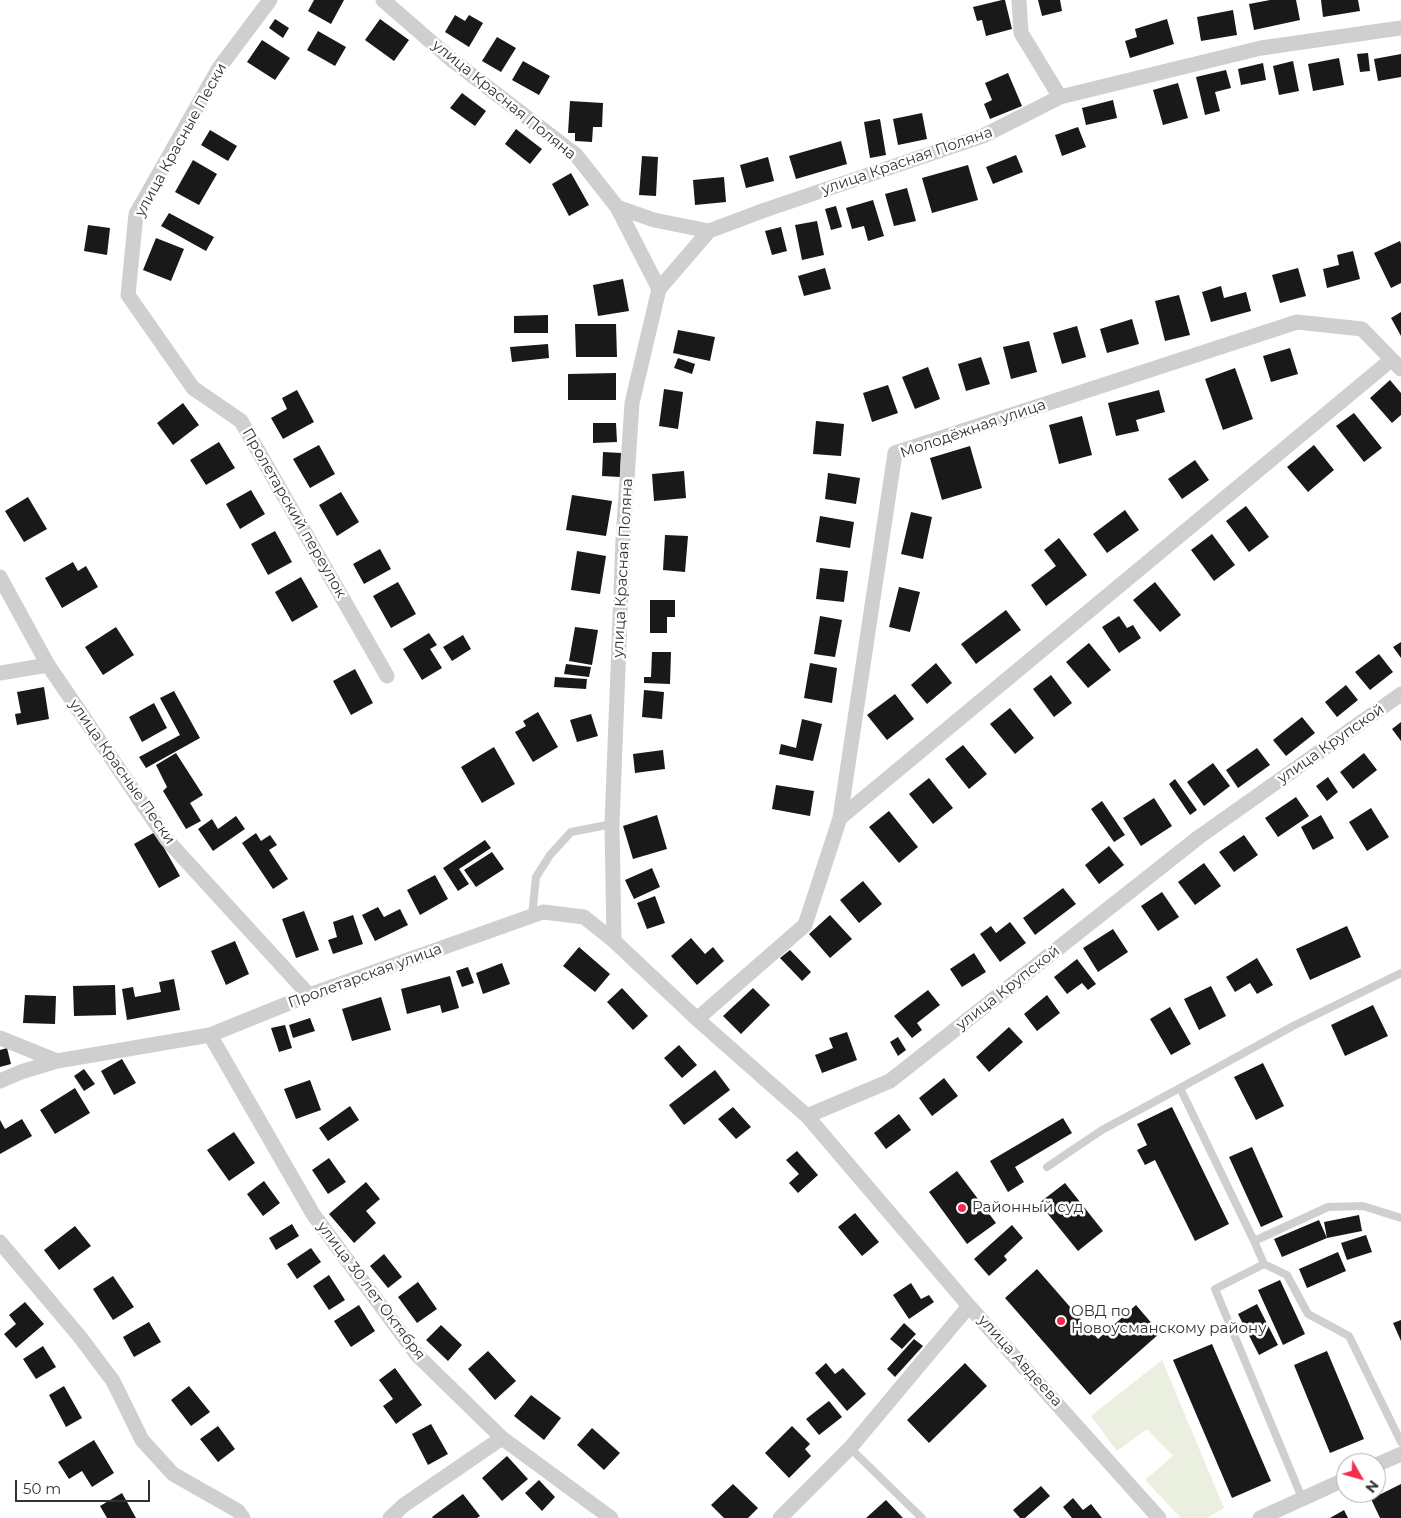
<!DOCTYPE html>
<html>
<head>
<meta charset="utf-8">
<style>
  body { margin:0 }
  #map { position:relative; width:1401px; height:1518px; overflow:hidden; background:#fff; font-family:Montserrat,sans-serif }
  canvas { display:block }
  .north { position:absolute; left:1336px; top:1453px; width:50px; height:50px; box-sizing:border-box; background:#fff; border:1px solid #adadad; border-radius:50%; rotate:128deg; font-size:14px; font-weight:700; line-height:20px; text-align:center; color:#323232 }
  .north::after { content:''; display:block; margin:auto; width:18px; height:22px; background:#f32b4e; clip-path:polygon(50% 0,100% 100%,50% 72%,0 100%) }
  .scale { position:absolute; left:15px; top:1480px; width:135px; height:22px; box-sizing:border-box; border:2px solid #323232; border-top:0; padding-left:6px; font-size:15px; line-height:18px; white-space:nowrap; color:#323232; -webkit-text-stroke:4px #fff; paint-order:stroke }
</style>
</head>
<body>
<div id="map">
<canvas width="1401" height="1518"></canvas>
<div class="north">N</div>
<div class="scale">50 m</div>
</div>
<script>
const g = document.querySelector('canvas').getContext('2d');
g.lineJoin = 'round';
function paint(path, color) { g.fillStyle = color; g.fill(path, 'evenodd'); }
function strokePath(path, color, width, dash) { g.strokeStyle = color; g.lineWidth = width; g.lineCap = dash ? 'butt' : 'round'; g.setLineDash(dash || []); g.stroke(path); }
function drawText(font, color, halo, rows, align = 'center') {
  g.font = font + ' Montserrat,sans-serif'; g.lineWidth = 5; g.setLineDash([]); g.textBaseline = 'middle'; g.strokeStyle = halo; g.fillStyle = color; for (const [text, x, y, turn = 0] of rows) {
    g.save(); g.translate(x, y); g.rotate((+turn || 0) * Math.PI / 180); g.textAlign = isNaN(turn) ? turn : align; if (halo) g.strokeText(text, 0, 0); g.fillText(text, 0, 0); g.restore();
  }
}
const green = new Path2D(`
  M1162 1360 1224 1508 1207 1518H1181L1145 1480 1173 1456 1147 1429 1117 1451 1091 1416Z`);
const building = new Path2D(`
  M314 0H344L331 24 308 11Z
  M1002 0H1005L1012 29 986 36 982 20 977 21 973 7Z
  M1038 0H1060L1062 11 1042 16Z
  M1270 0H1296L1300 20 1254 30 1249 4Z
  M1321 0H1358L1360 11 1323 17Z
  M1233 10 1237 35 1201 41 1197 17Z
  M455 15 465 21 469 15 483 23 469 47 445 32Z
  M275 19 289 28 283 38 269 28Z
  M380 19 409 40 394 61 365 40Z
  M1167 19 1174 44 1130 58 1125 41 1137 37 1135 29Z
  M318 31 346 47 335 66 307 50Z
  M497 37 516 48 501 72 482 61Z
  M262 40 290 58 275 80 247 62Z
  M1368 53 1370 71 1360 72 1357 54Z
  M1401 54V77L1378 81 1374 59Z
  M1339 58 1344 85 1313 91 1308 64Z
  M523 61 550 76 539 95 512 80Z
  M1293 61 1299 91 1279 95 1273 66Z
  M1263 63 1266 80 1241 85 1238 69Z
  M1226 70 1231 88 1215 92 1220 111 1205 115 1196 77Z
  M1008 73 1022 106 990 119 984 104 992 100 985 83Z
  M1178 83 1188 118 1163 125 1153 90Z
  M462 93 486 111 475 126 450 108Z
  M1113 100 1117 118 1086 125 1082 108Z
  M570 101 603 103 602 127H593L592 142 575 141V133H568Z
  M922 113 927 139 898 145 893 119Z
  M880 119 886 155 870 158 864 122Z
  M1078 127 1086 147 1062 156 1055 135Z
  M516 129 542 149 530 164 505 144Z
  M210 130 237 146 228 161 201 145Z
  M841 141 847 164 796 179 789 156Z
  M1016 155 1023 172 993 184 986 167Z
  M642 156 658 157 656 196 639 195Z
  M768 157 774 181 746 188 740 165Z
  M193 160 217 174 199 205 175 192Z
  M968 165 978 200 932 213 922 178Z
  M571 173 589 205 569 216 552 184Z
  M724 177 726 202 695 205 693 180Z
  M907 188 916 221 894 226 885 194Z
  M873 200 884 236 868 241 864 226 852 229 846 208Z
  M836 206 842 227 831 230 825 209Z
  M169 213 214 237 206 251 161 226Z
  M817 221 824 255 802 260 795 225Z
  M88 225 110 228 107 255 84 251Z
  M781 227 787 251 772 255 765 231Z
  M156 238 184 249 171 281 143 270Z
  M1400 241 1401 244V283L1391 288 1374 253Z
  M1353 251 1360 279 1327 288 1323 269 1339 265 1337 255Z
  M825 268 831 289 804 296 798 276Z
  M1298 268 1306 296 1280 303 1272 275Z
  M623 279 629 311 598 316 593 285Z
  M1221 286 1224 298 1246 292 1251 311 1211 322 1202 292Z
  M1179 295 1190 335 1165 341 1155 301Z
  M1401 312V336L1391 318Z
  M548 315V333H514V316Z
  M1132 319 1139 344 1107 353 1100 329Z
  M575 324H616L617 357H576Z
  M1077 326 1086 357 1062 364 1053 333Z
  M678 330 715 337 710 361 673 353Z
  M1029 341 1037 372 1011 379 1003 347Z
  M548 344 549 358 512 362 510 347Z
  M1290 348 1298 374 1271 382 1263 356Z
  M981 357 990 384 966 391 958 364Z
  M678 358 695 364 692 374 674 368Z
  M928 367 940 399 915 409 902 377Z
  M1235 368 1253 419 1223 430 1205 379Z
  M616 373V400H568V374Z
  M1390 380 1401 393V415L1392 423 1370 398Z
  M888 385 898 413 872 422 863 393Z
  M664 389 683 392 678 429 659 426Z
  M297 390 314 422 283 439 271 418 287 409 282 398Z
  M1159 390 1165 412 1136 420 1139 431 1116 436 1108 403Z
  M183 403 199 425 173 445 157 423Z
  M1354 413 1382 448 1364 462 1336 426Z
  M1082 416 1092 455 1059 464 1049 425Z
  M816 421 844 424 841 456 813 454Z
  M593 423H616L617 442 593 443Z
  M219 442 235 468 206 485 190 460Z
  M319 445 335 474 310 488 293 459Z
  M1314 445 1334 470 1308 492 1287 467Z
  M970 446 982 488 942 500 930 458Z
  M603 452 621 453 620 477 602 476Z
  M1195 460 1209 480 1182 499 1168 479Z
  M684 471 686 498 654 501 652 474Z
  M828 473 860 478 856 504 825 499Z
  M251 490 265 514 240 529 226 504Z
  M341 492 359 522 337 536 319 505Z
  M572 495 612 501 606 536 566 530Z
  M28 497 47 529 24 542 5 511Z
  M1246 506 1269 537 1249 552 1226 521Z
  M1125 510 1139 530 1107 553 1093 534Z
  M911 512 932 517 923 559 901 554Z
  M820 516 854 522 850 548 816 542Z
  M275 531 292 562 268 575 251 544Z
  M1212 534 1235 565 1214 581 1191 550Z
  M665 535 688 536 685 572 663 570Z
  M1059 538 1087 575 1046 606 1031 585 1056 566 1044 550Z
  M380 549 391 569 364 584 353 564Z
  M577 551 606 556 600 594 571 590Z
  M73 562 78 571 86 566 98 587 62 608 45 578Z
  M820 568 848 571 844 602 816 599Z
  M301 577 318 607 292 622 275 592Z
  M398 582 416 614 391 628 373 596Z
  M1155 582 1181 615 1160 632 1133 600Z
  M899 587 920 592 910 632 889 627Z
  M650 600H675V617H667V633H650Z
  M1006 610 1021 630 976 664 961 644Z
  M820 616 842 620 835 657 814 654Z
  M1119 616 1127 628 1133 625 1141 638 1119 653 1102 627Z
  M116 627 134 655 103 675 85 647Z
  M575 627 598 630 592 665 569 661Z
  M429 633 437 645 430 649 442 668 422 680 403 649Z
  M463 635 471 649 452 661 443 647Z
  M1401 642V658L1393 647Z
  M1089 643 1111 670 1088 688 1066 662Z
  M652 652H671L670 684 644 683V677H651Z
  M1379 654 1393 672 1370 690 1355 672Z
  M810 663 837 668 832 703 804 698Z
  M936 663 952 683 927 704 911 685Z
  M566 664 591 667 589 677 564 674Z
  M355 669 373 703 351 715 333 681Z
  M1051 675 1072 703 1054 717 1033 689Z
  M555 677 587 679 586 689 554 687Z
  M1346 685 1358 700 1337 717 1325 702Z
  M44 687 49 719 17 725 15 714 21 713 17 692Z
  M644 690 664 692 662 719 642 717Z
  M174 691 200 738 146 768 139 757 180 735 160 698Z
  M895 694 914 719 887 740 867 715Z
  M154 703 167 728 142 742 129 717Z
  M1010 708 1034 738 1015 754 990 724Z
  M538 712 558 747 533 762 515 732 526 726 523 721Z
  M591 714 598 736 577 742 570 720Z
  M1302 717 1315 733 1286 756 1273 740Z
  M802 719 822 724 813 761 779 754 781 744 796 748Z
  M1401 722V741L1392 729Z
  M963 745 987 774 969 789 945 759Z
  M494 747 515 784 482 803 461 767Z
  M1257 748 1270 765 1238 788 1226 770Z
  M663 750 665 769 635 773 633 754Z
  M176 753 203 795 190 803 201 821 186 829 163 791 167 787 156 765Z
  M1364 753 1377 770 1353 789 1340 772Z
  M1213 763 1230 786 1204 806 1187 782Z
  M1328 777 1338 792 1327 801 1316 786Z
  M929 778 953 808 933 824 909 794Z
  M1175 779 1197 810 1190 815 1169 784Z
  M776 785 814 791 810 816 772 809Z
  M1296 797 1309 816 1278 837 1265 818Z
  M1154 798 1172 826 1141 846 1123 818Z
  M1102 801 1125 835 1114 842 1091 809Z
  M1371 808 1389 837 1367 851 1349 822Z
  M889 811 918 847 899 863 869 827Z
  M657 815 667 849 633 859 623 826Z
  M1321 815 1334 838 1313 850 1301 827Z
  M236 816 245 829 213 851 198 829 212 819 218 829Z
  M155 832 180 876 159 888 134 844Z
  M256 833 261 841 270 835 277 845 269 850 288 879 273 889 242 843Z
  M1244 835 1258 855 1234 872 1219 852Z
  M485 840 491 848 459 869 469 884 458 891 443 868Z
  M1109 846 1124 865 1099 884 1085 865Z
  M492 852 504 869 476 887 464 870Z
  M1204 863 1221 886 1195 905 1178 882Z
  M652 868 660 887 634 899 625 880Z
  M435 875 448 899 420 915 407 890Z
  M863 881 882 904 859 923 840 900Z
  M1063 888 1076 904 1035 935 1023 918Z
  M1162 892 1179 917 1158 931 1141 906Z
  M655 896 665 923 647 929 637 903Z
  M378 907 384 917 400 909 408 925 375 941 362 915Z
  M304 911 319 950 296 958 282 919Z
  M353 915 363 944 333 954 328 940 337 937 333 922Z
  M830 915 852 939 830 958 809 934Z
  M1010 922 1026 943 1000 962 980 934 991 926 996 933Z
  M1347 926 1361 957 1310 980 1296 949Z
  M1113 929 1128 952 1098 972 1083 948Z
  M691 938 705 954 713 947 724 961 697 985 671 956Z
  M235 941 249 974 226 985 211 951Z
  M579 947 610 974 595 992 563 966Z
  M790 950 811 972 802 981 780 958Z
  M974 953 986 972 962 987 950 969Z
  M1257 958 1273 985 1257 994 1250 983 1235 992 1226 977Z
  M1077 959 1096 984 1088 990 1082 983 1067 994 1054 977Z
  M502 963 510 984 483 994 476 973Z
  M468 967 474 983 462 987 456 971Z
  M450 976 459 1008 442 1013 440 1005 407 1014 401 989Z
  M174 979 180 1010 127 1020 122 989 133 987 135 997 161 992 159 982Z
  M115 985 116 1015 74 1016 73 986Z
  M1211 986 1226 1016 1199 1030 1184 999Z
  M622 988 648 1016 633 1030 607 1002Z
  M753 988 770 1005 741 1034 723 1016Z
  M928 990 940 1005 917 1023 922 1030 912 1038 894 1016Z
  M25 995 56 996 55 1024 23 1023Z
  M1047 995 1060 1013 1037 1031 1024 1014Z
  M381 997 391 1030 352 1041 342 1009Z
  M1373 1005 1388 1036 1345 1056 1331 1025Z
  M1170 1007 1191 1044 1171 1055 1150 1019Z
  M310 1018 315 1031 293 1038 289 1025Z
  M285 1025 292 1048 279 1052 271 1028Z
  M1009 1027 1023 1042 989 1072 976 1057Z
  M847 1032 857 1060 822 1073 815 1055 833 1048 829 1038Z
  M898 1037 906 1050 898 1056 890 1042Z
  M679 1045 697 1065 682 1078 664 1058Z
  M7 1048 11 1064 0 1067V1050Z
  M122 1059 136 1083 114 1095 101 1071Z
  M1263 1063 1284 1106 1256 1120 1234 1077Z
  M84 1069 95 1084 84 1091 74 1076Z
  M715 1070 730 1090 684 1125 669 1105Z
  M944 1078 958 1096 932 1116 919 1098Z
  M310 1080 321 1110 296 1119 284 1089Z
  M75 1088 90 1113 55 1134 40 1110Z
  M350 1106 359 1120 328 1141 319 1128Z
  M733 1107 751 1127 736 1139 718 1119Z
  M1172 1107 1229 1224 1195 1241 1155 1160 1145 1165 1137 1150 1147 1145 1137 1124Z
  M899 1114 911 1130 886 1149 874 1133Z
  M1063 1118 1072 1133 1015 1167 1024 1182 1008 1192 990 1161Z
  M22 1119 32 1136 0 1154V1120L5 1129Z
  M234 1132 255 1163 229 1181 207 1150Z
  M1252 1147 1283 1217 1261 1227 1229 1157Z
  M797 1151 818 1175 798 1193 789 1183 799 1174 786 1160Z
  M329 1158 346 1182 328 1194 312 1170Z
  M957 1171 996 1223 967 1244 929 1192Z
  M264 1181 280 1203 263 1216 247 1194Z
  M366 1182 380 1199 366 1211 376 1223 354 1243 329 1214Z
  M1065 1183 1103 1231 1078 1251 1039 1203Z
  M855 1213 879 1242 862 1256 838 1227Z
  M1359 1215 1362 1231 1327 1238 1282 1257 1274 1239 1319 1220 1327 1238 1324 1222Z
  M292 1224 299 1236 276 1250 269 1238Z
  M1012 1225 1023 1238 1004 1256 1007 1260 989 1276 974 1259Z
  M75 1226 91 1246 59 1270 44 1250Z
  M1366 1235 1372 1252 1347 1260 1341 1243Z
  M311 1248 321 1262 297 1279 287 1264Z
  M1338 1252 1346 1271 1307 1288 1299 1269Z
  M384 1254 402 1277 388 1288 370 1266Z
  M1037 1269 1098 1339 1136 1305 1160 1333 1090 1395 1005 1298Z
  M329 1275 345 1300 329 1310 313 1286Z
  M113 1276 134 1307 113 1320 93 1289Z
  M1280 1280 1305 1334 1283 1345 1258 1290Z
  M418 1282 437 1309 417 1323 398 1297Z
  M911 1283 921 1299 929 1295 934 1302 909 1319 893 1295Z
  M25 1302 44 1324 16 1348 4 1334 16 1324 9 1315Z
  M1257 1304 1278 1345 1259 1355 1238 1314Z
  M359 1305 375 1331 351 1347 334 1321Z
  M1401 1320V1341L1393 1323Z
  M149 1322 161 1342 134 1357 123 1337Z
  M904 1323 916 1334 902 1349 890 1339Z
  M441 1325 462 1345 448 1361 426 1340Z
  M914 1339 923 1346 895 1377 887 1369Z
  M1212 1344 1271 1481 1232 1498 1173 1360Z
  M43 1346 56 1367 36 1379 23 1359Z
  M488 1351 516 1381 495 1400 468 1369Z
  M1327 1351 1364 1439 1330 1453 1294 1365Z
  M826 1363 835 1374 843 1368 866 1394 847 1411 815 1373Z
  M965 1363 987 1386 929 1443 907 1420Z
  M395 1368 422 1405 396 1424 383 1406 393 1399 379 1380Z
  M64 1386 82 1418 66 1427 49 1395Z
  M189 1386 210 1412 191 1426 171 1400Z
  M531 1395 561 1418 544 1440 514 1416Z
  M829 1401 842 1417 819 1435 806 1419Z
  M431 1424 448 1454 428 1465 412 1434Z
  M218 1426 235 1449 218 1462 200 1439Z
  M792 1426 810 1444 805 1449 811 1456 789 1478 765 1453Z
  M592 1428 620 1453 604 1470 577 1445Z
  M94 1440 114 1473 92 1487 82 1471 69 1479 58 1462Z
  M507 1456 528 1479 502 1501 482 1478Z
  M539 1480 555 1497 542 1511 525 1493Z
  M733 1484 758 1508 748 1518H724L711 1505Z
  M1401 1484V1518H1380L1371 1499Z
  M1041 1486 1050 1496 1025 1518H1020L1013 1510Z
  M122 1493 136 1518H107L100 1506Z
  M463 1494 480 1516 477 1518H433L432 1517Z
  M1073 1498 1083 1510 1091 1504 1102 1518H1072L1063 1507Z
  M886 1500 903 1518H866Z
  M1344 1510 1348 1518H1330Z`);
const lane = new Path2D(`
  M532 916 536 877 550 855 571 832 612 824
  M1047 1167 1102 1130 1180 1088
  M1254 1241 1180 1088 1293 1026 1401 973
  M1264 1264 1287 1275 1308 1314 1349 1336 1401 1442
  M850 1448 922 1518
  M1302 1498 1215 1289 1264 1264 1254 1241 1328 1207 1363 1206 1401 1218`);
const street = new Path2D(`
  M270 0 219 68 136 214 128 295 193 388 241 421 387 676
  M383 0 452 60 576 155 617 207 654 220 709 231 765 210 983 136 1060 97 1261 48 1401 28
  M1019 0 1021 33 1060 97
  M659 289 709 231
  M0 577 48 665 167 840 309 995
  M0 673 48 665
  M840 818 895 453 1297 322 1362 329 1401 369
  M614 941 612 824 623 540 632 403 659 289 617 207
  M697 1019 805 925 840 818 1391 360
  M210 1035 313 1214 418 1356 502 1438 611 1518
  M0 1038 57 1061
  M0 1081 21 1072 57 1061 210 1035 309 995 543 912 584 917 614 941 697 1019 807 1116 969 1306 1159 1518
  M807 1116 890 1081 1199 837 1401 694
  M0 1242 80 1337 113 1381 142 1440 173 1474 238 1511 243 1518
  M1376 1465 1401 1454
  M390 1518 404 1505 502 1438
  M780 1518 850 1448 969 1306
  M1260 1518 1346 1479`);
const markers = [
  [962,1208,5,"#f32b4e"],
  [1061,1321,5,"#f32b4e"]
];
const streetNames = [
  ["улица Красная Поляна",504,100,39],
  ["улица Красные Пески",181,140,-61],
  ["улица Красная Поляна",907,161,-19],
  ["Молодёжная улица",973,429,-19],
  ["Пролетарский переулок",294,513,60],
  ["улица Красная Поляна",623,568,-87],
  ["улица Крупской",1331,744,-35],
  ["улица Красные Пески",122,772,55],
  ["Пролетарская улица",365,976,-20],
  ["улица Крупской",1008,988,-38],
  ["улица 30 лет Октября",371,1291,53],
  ["улица Авдеева",1020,1361,48]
];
const poiNames = [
  ["Районный суд",972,1208],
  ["ОВД по",1071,1312],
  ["Новоусманскому району",1071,1329]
];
paint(green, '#eaefe0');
paint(building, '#191919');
strokePath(lane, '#cfcfcf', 8);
strokePath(street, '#cfcfcf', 15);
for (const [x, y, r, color] of markers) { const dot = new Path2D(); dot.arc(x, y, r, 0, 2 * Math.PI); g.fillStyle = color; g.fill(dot); strokePath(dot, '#fff', 2); }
drawText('15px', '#323232', '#fff', streetNames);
drawText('15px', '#323232', '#fff', poiNames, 'left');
</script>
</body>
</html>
